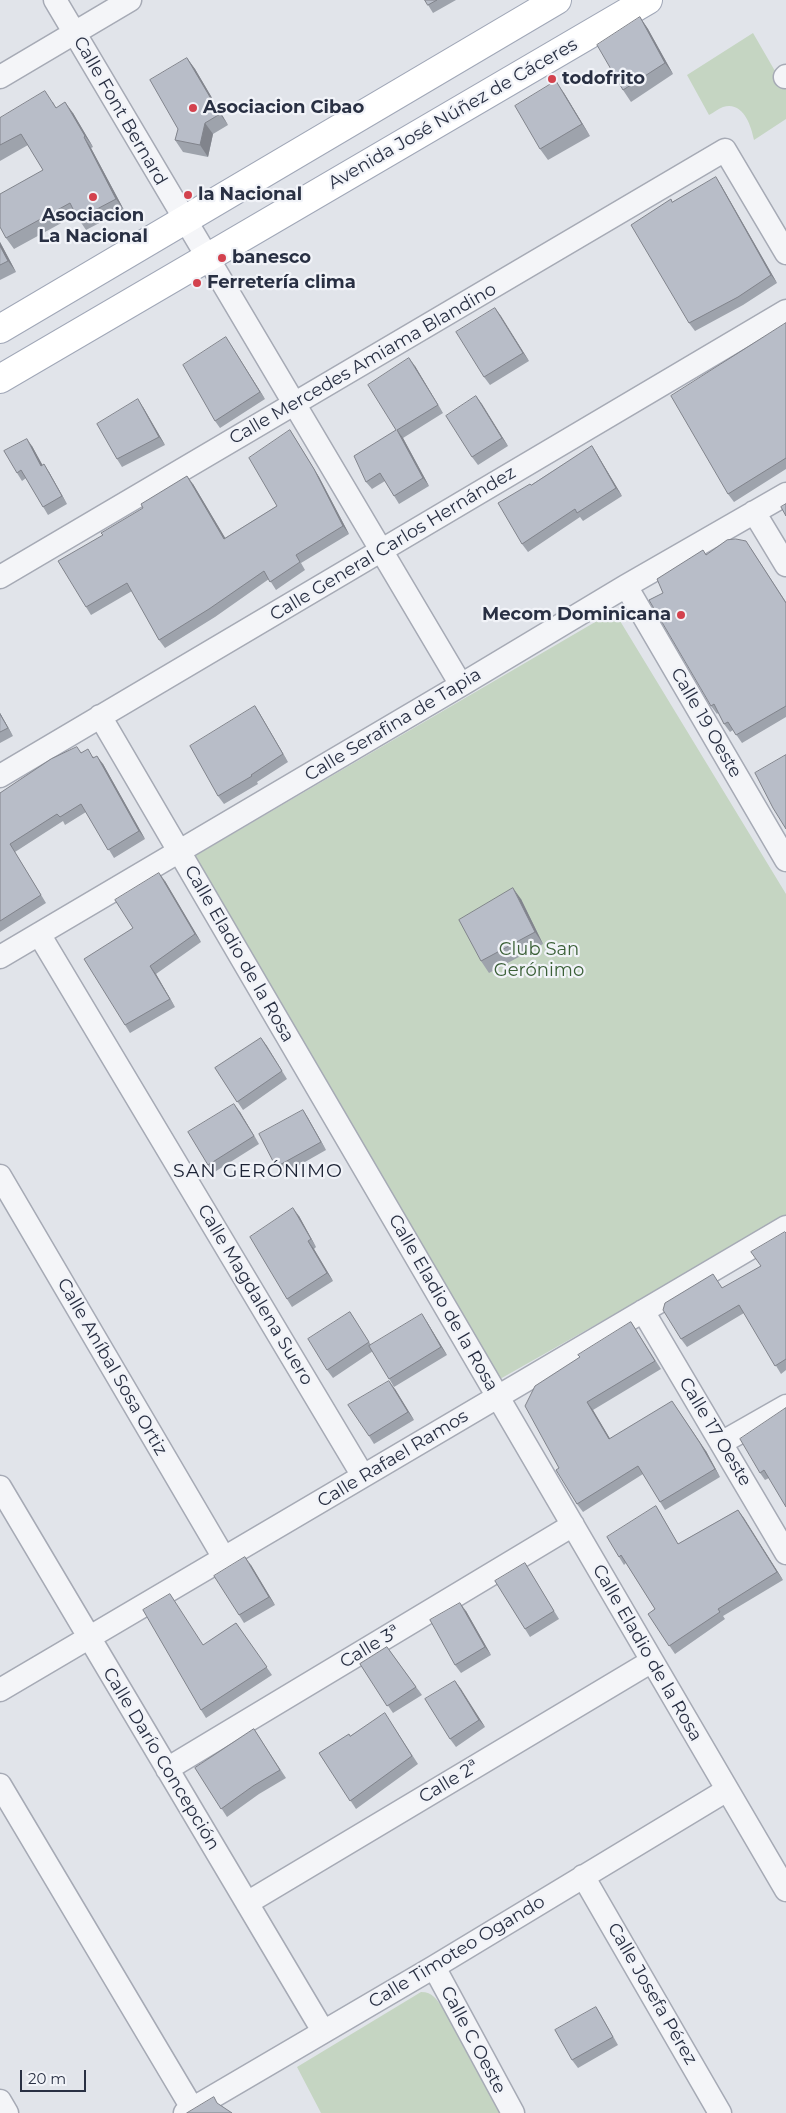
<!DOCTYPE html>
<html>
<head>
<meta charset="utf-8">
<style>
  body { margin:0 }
  #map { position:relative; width:786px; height:2113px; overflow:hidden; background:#e1e4ea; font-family:Montserrat,sans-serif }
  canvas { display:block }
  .scale { position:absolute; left:20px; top:2070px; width:66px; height:22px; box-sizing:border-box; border:2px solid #293043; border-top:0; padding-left:6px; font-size:15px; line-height:18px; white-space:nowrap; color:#293043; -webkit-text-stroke:4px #f1f3f8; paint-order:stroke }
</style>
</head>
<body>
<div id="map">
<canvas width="786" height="2113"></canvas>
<div class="scale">20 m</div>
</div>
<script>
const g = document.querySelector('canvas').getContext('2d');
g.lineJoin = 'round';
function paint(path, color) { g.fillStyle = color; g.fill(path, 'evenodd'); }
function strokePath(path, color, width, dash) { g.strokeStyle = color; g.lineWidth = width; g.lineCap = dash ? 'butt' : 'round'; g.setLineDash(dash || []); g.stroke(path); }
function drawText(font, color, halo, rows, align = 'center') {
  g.font = font + ' Montserrat,sans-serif'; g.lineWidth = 4.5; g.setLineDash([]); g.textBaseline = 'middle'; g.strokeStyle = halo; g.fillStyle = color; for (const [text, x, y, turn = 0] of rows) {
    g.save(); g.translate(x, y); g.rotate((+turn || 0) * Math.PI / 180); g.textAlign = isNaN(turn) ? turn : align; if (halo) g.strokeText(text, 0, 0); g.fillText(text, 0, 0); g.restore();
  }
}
const green = new Path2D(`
  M753 33 786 90V119L754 140C751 125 743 101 723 107 718 109 713 113 709 115L687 75Z
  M614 611 786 894V1217L500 1379 193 857Z
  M421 1992C433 1992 436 1999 443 2008L505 2113H321L297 2067Z`);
const street = new Path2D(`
  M55 0 461 685
  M0 77 130 0
  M785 77 786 76
  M754 512 786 565
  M0 577 725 150 786 253
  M626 586 786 860
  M100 716 786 1890
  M0 776 786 311
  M39 934 363 1476
  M0 957 461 685 626 586 786 494
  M0 1176 224 1558
  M643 1311 786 1553
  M721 1443 786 1406
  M0 1487 323 2031
  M0 1690 786 1227
  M167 1769 573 1525
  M0 1785 192 2108
  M583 1876 720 2113
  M247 1903 652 1661
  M434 1967 513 2113
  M0 2101 7 2113
  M185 2113 434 1967 727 1790`);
const primary = new Path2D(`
  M0 329 557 0
  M0 379 648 0`);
const wall = new Path2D(`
  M425 0H456L433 13Z
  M640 17 648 29 673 74 631 102 623 90Z
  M187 58 195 69 228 125 213 134 208 157 183 152 175 140 178 129Z
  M564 93 590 136 548 160 540 149Z
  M53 102 56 108 73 113 93 147 91 148 124 210 86 230 76 215 14 249 6 238 43 170 28 145 0 161V118Z
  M721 185 777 283 743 305 695 331 689 323 673 202Z
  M0 242 16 272 0 280Z
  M495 308 529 361 490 385 484 377Z
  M786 323V469L734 502 728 494Z
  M231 345 265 399 220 428 215 421Z
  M415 366 443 413 403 438 429 486 399 504 385 481 372 489 366 482 396 430Z
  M476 396 508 446 478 465 472 457Z
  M143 407 165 445 122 467 117 459Z
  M290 430 319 477 349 534 301 563 305 570 276 590 269 579 215 617 165 648 159 640 132 591 91 615 86 607 193 484 225 538 277 506Z
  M32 446 42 465 49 472 67 504 48 515 26 478 22 481 17 473Z
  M592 446 597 454 622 496 583 521 580 517 528 552 522 544 531 485Z
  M752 550 786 602V717L742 743 733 730 730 732 724 724 718 713 717 714 711 706 663 593 706 554Z
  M255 706 260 714 288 762 257 782 258 784 224 804 218 796Z
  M0 713 13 736 0 743Z
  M81 752 94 757 103 764 145 839 114 858 86 812 65 825 63 821 15 852 46 903 0 932V793Z
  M165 881 201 942 156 974 175 1007 130 1033 125 1025 133 928Z
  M521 899 543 944 489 973 481 961Z
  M261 1038 287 1079 243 1110 215 1068Z
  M303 1110 308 1118 326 1150 282 1175 276 1167Z
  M240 1112 259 1144 213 1173 208 1165Z
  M299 1216 316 1247 314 1249 333 1281 292 1307 287 1299Z
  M786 1233V1370L781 1374 744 1313 687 1347 681 1339 723 1288 761 1266Z
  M350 1312 371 1345 427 1322 447 1355 394 1387 373 1351 333 1378 327 1370Z
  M631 1322 661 1369 593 1410 610 1439 706 1451 720 1477 665 1510 643 1474 583 1512 577 1504 559 1468 580 1357Z
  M395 1389 414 1420 374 1444 369 1436Z
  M786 1408 769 1478 765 1480 760 1473Z
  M656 1506 661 1514 678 1544 738 1510 783 1580 723 1616 725 1619 675 1654 648 1614 655 1609 626 1563 624 1565 619 1557Z
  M525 1563 559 1619 530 1637 525 1629Z
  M251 1565 275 1605 244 1623 239 1615Z
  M466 1611 491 1655 461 1673 455 1665Z
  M236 1623 272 1675 206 1718 201 1710 204 1645Z
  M387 1647 422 1695 393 1713 360 1664Z
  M455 1681 485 1727 456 1747 450 1739Z
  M390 1721 418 1764 356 1809 319 1753 350 1736Z
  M254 1729 286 1778 259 1794 227 1817 195 1768Z
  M596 2007 601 2015 618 2045 578 2068 572 2060Z`);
const shadedWall = new Path2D(`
  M640 17 648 29 673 74 665 63Z
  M187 58 195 69 228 125 220 114Z
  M556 81 564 93 590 136 582 124Z
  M65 102 73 113 93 147 85 136Z
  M205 123 213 134 208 157 200 145Z
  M84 137 91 148 124 210 116 199Z
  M716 177 721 185 777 283 771 275Z
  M0 242 16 272 8 261 0 246Z
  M495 308 501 316 529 361 523 353Z
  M226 337 231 345 265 399 260 392Z
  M409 358 415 366 443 413 438 405Z
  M476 396 482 404 508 446 502 438Z
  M138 399 143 407 165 445 159 437Z
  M290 430 319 477 349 534 343 526Z
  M397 430 403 438 429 486 423 478Z
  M27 439 32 446 47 473 41 466Z
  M592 446 597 454 622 496 616 488Z
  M44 464 49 472 67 504 62 496Z
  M187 476 193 484 230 546 224 539Z
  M255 706 260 714 288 762 283 754Z
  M0 713 13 736 8 728 0 714Z
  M97 756 103 764 145 839 139 831Z
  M159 873 165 881 201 942 195 934Z
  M513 888 521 899 543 944 535 932Z
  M150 966 156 974 175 1007 170 999Z
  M261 1038 267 1046 287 1079 282 1071Z
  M234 1104 240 1112 259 1144Z
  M303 1110 308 1118 326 1150 321 1142Z
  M293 1208 299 1216 316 1247 311 1239Z
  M308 1241 314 1249 333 1281 327 1273Z
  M422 1314 427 1322 447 1355 441 1347Z
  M389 1381 395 1389 414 1420 408 1412Z
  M672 1401 706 1451 720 1477 715 1469Z
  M587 1402 593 1410 615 1447 609 1439Z
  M738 1510 744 1518 783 1580 777 1572Z
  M245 1557 251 1565 275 1605 269 1597Z
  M460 1603 466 1611 491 1655 485 1647Z
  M455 1681 461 1689 485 1727 479 1720Z`);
const building = new Path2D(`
  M425 0H437L428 5Z
  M640 17 665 63 623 90 597 45Z
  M187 58 220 114 205 123 200 145 175 140 178 129 150 80Z
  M556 81 582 124 540 149 515 106Z
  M45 91 56 108 65 102 85 136 84 137 116 199 78 219 70 203 6 238 0 227V194L43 170 21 134 0 145V118Z
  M716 177 771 275 738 297 689 323 631 225 671 199 672 202Z
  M0 246 8 261 0 265Z
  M495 308 523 353 484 377 456 332Z
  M786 323V458L728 494 671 396Z
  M226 337 260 392 215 421 183 365Z
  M409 358 438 405 397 430 423 478 394 496 380 473 366 482 354 456 396 430 368 385Z
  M476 396 502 438 472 457 446 416Z
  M138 399 159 437 117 459 97 424Z
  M290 430 314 469 343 526 296 555 300 562 270 582 264 571 209 609 159 640 127 583 86 607 58 561 103 535 101 533 143 508 141 504 187 476 224 539 277 506 249 458Z
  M27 439 41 466 44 464 62 496 43 507 21 470 17 473 4 451Z
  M592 446 616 488 577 513 575 509 522 544 498 503 530 484 531 485Z
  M786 504V516L781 507Z
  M736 539 746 541 786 603V706L736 735 728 722 724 724 714 704 711 706 649 600 663 593 657 579 703 550 706 555 727 540Z
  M255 706 283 754 251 775 252 776 218 796 190 746Z
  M0 714 8 728 0 732Z
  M77 747 81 753 88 749 93 758 97 756 139 831 108 850 81 804 60 817 57 814 10 844 41 895 0 921V793L51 759Z
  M786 755V829L773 808 755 773Z
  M159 873 195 934 150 966 170 999 125 1025 84 959 133 928 115 900Z
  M513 888 535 932 481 961 459 920Z
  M261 1038 282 1071 237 1102 215 1068Z
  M234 1104 254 1136 208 1165 188 1132Z
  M303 1110 321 1142 276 1167 259 1134Z
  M293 1208 311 1239 308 1241 327 1273 287 1299 250 1237Z
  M785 1232 786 1233V1359L775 1366 739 1305 681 1339 663 1310 665 1303 713 1274 722 1288 761 1266 751 1252Z
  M350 1312 369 1342 327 1370 308 1339Z
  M422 1314 441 1347 389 1379 369 1346Z
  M631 1322 655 1361 587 1402 609 1439 672 1401 700 1443 715 1469 660 1502 638 1466 577 1504 556 1470 559 1468 525 1406 535 1386 580 1357 578 1355Z
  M389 1381 408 1412 369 1436 348 1405Z
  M786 1408V1507L764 1470 760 1473 740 1439Z
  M656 1506 678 1544 738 1510 777 1572 718 1609 720 1612 669 1646 648 1614 655 1609 621 1555 619 1557 607 1537Z
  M245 1557 269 1597 239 1615 214 1576Z
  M525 1563 554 1611 525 1629 495 1581Z
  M170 1594 203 1645 236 1623 267 1667 201 1710 143 1610Z
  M460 1603 485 1647 455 1665 430 1620Z
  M387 1647 416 1687 387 1706 360 1664Z
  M455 1681 479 1720 450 1739 425 1699Z
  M385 1713 412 1756 350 1801 319 1753 349 1734 350 1736Z
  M254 1729 280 1770 253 1786 221 1809 195 1768Z
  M596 2007 613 2037 572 2060 555 2030Z
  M214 2097 217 2103 232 2113H187Z`);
const markers = [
  [552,79,5,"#d3424e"],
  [193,108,5,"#d3424e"],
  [188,195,5,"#d3424e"],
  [93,197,5,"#d3424e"],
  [222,258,5,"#d3424e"],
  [197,283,5,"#d3424e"],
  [681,615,5,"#d3424e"]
];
const poiNames = [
  ["todofrito",562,79],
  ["Asociacion Cibao",203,108],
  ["la Nacional",198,195],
  ["Asociacion",93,216,"center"],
  ["La Nacional",93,237,"center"],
  ["banesco",232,258],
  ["Ferretería clima",207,283],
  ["Mecom Dominicana",671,615,"right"]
];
const streetNames = [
  ["Calle Font Bernard",120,111,60],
  ["Avenida José Núñez de Cáceres",453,114,-30],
  ["Calle Mercedes Amiama Blandino",363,364,-30],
  ["Calle General Carlos Hernández",393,544,-31],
  ["Calle 19 Oeste",706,723,60],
  ["Calle Serafina de Tapia",393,725,-31],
  ["Calle Eladio de la Rosa",239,954,60],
  ["Calle Magdalena Suero",255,1295,59],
  ["Calle Eladio de la Rosa",443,1303,60],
  ["Calle Aníbal Sosa Ortiz",112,1367,60],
  ["Calle 17 Oeste",715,1432,59],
  ["Calle Rafael Ramos",393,1459,-31],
  ["Calle 3ª",370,1647,-31],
  ["Calle Eladio de la Rosa",647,1653,60],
  ["Calle Darío Concepción",161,1759,59],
  ["Calle 2ª",449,1782,-31],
  ["Calle Timoteo Ogando",457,1952,-31],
  ["Calle Josefa Pérez",652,1994,60],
  ["Calle C Oeste",473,2040,62]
];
const parkNames = [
  ["Club San",539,950],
  ["Gerónimo",539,971]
];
const neighbourhoodNames = [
  ["SAN GERÓNIMO",258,1171]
];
paint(green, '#c5d5c2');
strokePath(street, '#a6aab5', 25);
strokePath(primary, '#a0a7b7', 30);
strokePath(street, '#f4f5f8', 22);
strokePath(primary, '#fff', 28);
paint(wall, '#9ea3ac');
paint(shadedWall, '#81848c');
paint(building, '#b8bdc8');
strokePath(building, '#81848c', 1);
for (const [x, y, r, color] of markers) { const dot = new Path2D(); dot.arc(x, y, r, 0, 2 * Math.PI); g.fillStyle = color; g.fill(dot); strokePath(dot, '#f1f3f8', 2); }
drawText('bold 18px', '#293043', '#f1f3f8', poiNames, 'left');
drawText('18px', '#293043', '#f1f3f8', streetNames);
drawText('18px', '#3a5f36', '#f1f3f8', parkNames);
g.letterSpacing = '1px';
drawText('19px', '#1b2234', '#f1f3f8', neighbourhoodNames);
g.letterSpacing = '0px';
</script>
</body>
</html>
